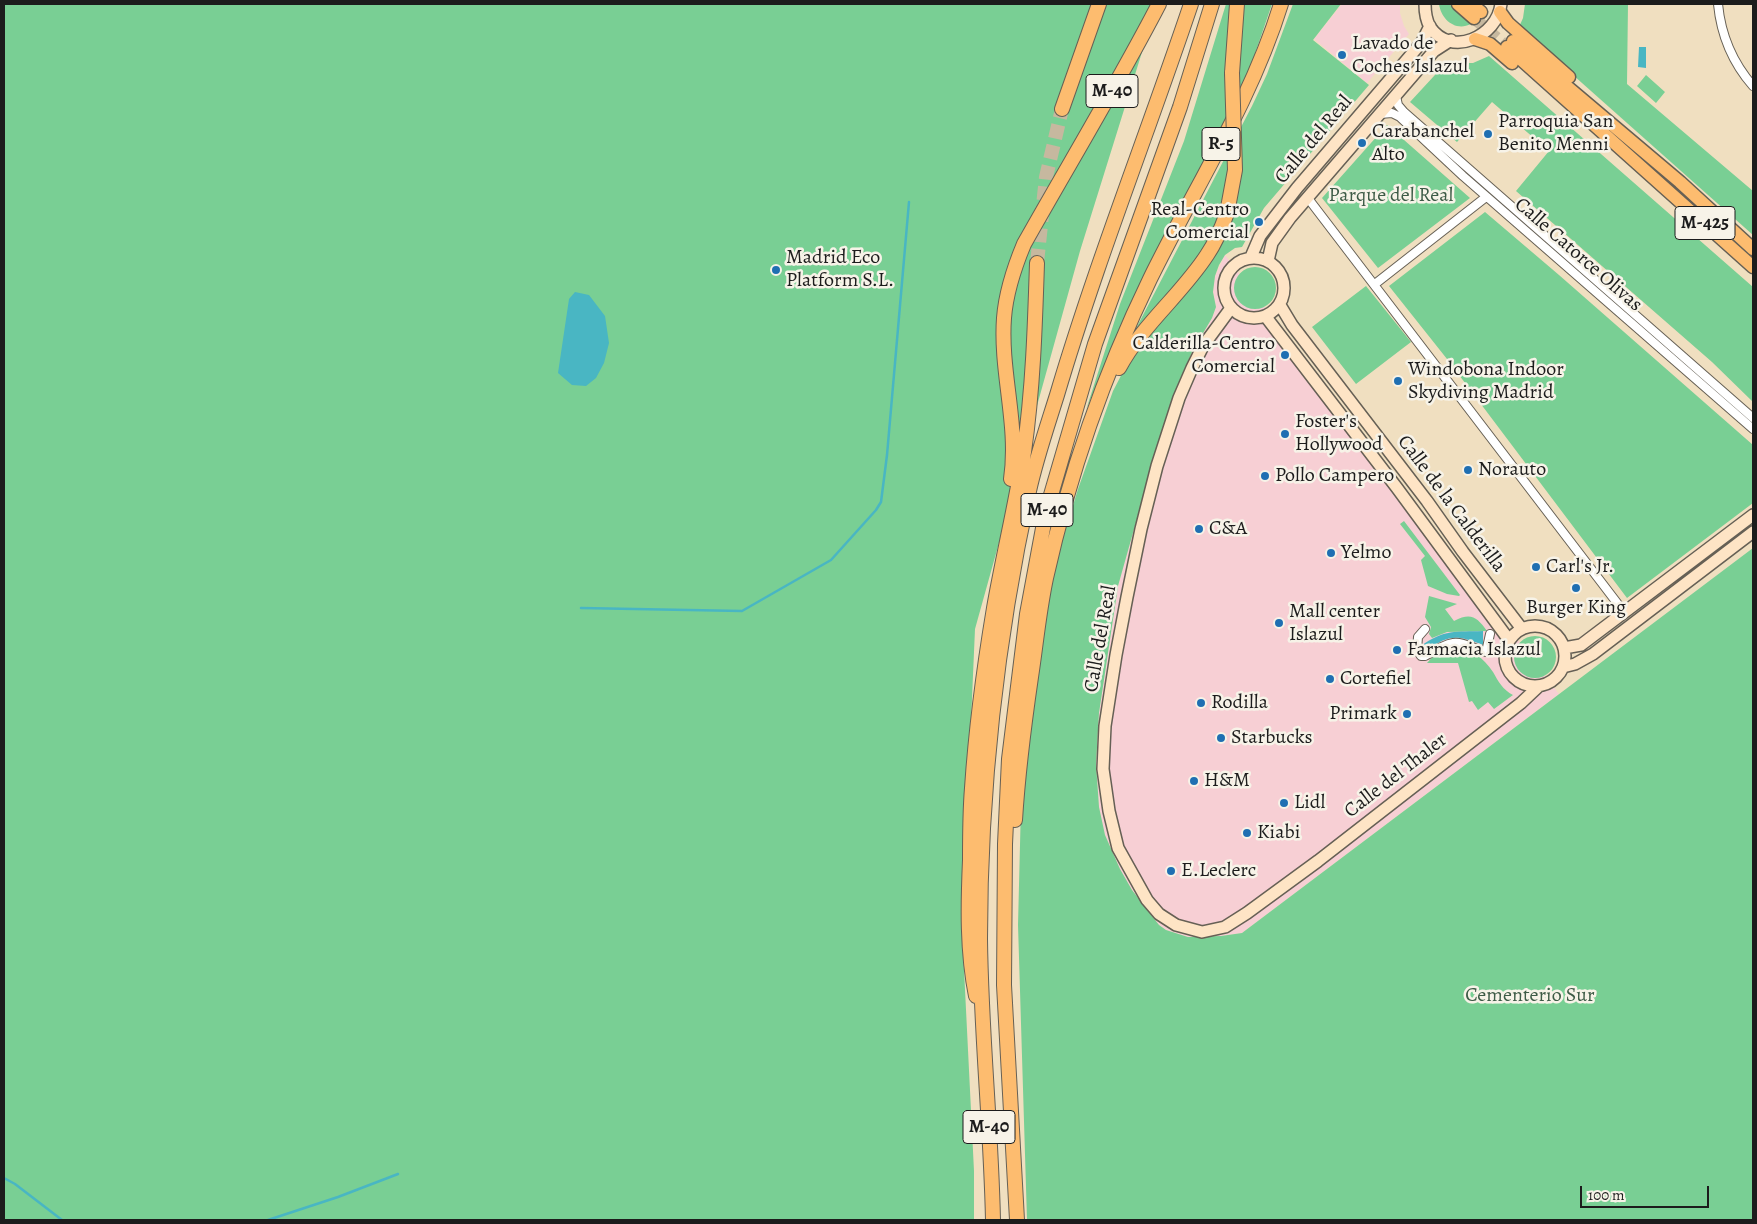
<!DOCTYPE html>
<html>
<head>
<meta charset="utf-8">
<style>
  body { margin:0 }
  #map { position:relative; width:1757px; height:1224px; overflow:hidden; background:#f0dfc0; font-family:Alegreya,serif }
  canvas { display:block }
  .frame { position:absolute; inset:0; border:5px solid #1c1c1c; pointer-events:none }
  .scale { position:absolute; left:1580px; top:1186px; width:129px; height:22px; box-sizing:border-box; border:2px solid #1c1c1c; border-top:0; padding-left:6px; font-size:15px; line-height:18px; white-space:nowrap; color:#1c1c1c; -webkit-text-stroke:4px #f7f3e8; paint-order:stroke }
</style>
</head>
<body>
<div id="map">
<canvas width="1757" height="1224"></canvas>
<div class="frame"></div>
<div class="scale">100 m</div>
</div>
<script>
const g = document.querySelector('canvas').getContext('2d');
g.lineJoin = 'round';
function paint(path, color) { g.fillStyle = color; g.fill(path, 'evenodd'); }
function strokePath(path, color, width, dash) { g.strokeStyle = color; g.lineWidth = width; g.lineCap = dash ? 'butt' : 'round'; g.setLineDash(dash || []); g.stroke(path); }
function drawText(font, color, halo, rows, align = 'center') {
  g.font = font + ' Alegreya,serif'; g.lineWidth = 5; g.setLineDash([]); g.textBaseline = 'middle'; g.strokeStyle = halo; g.fillStyle = color; for (const [text, x, y, turn = 0] of rows) {
    g.save(); g.translate(x, y); g.rotate((+turn || 0) * Math.PI / 180); g.textAlign = isNaN(turn) ? turn : align; if (halo) g.strokeText(text, 0, 0); g.fillText(text, 0, 0); g.restore();
  }
}
const built = new Path2D(`
  M1342 4H1400V13L1404 26 1409 34 1367 83 1314 39Z
  M1225 255 1559 694 1242 933 1221 936 1188 937 1166 930 1159 925 1132 890 1120 869 1105 835 1099 807 1096 764 1099 713 1118 586 1151 469 1176 389 1192 352 1212 318 1216 307 1213 292 1215 276Z`);
const green = new Path2D(`
  M4 4H1157L1080 251 975 629 962 929 974 1171V1220H4Z
  M1226 4H1230L1238 38 1244 4H1272L1245 83 1128 309 1086 410 1120 304 1184 141Z
  M1293 4H1341L1313 40 1369 85 1264 208 1242 247 1235 248 1225 255 1219 265 1215 276 1213 292 1216 307 1212 318 1192 352 1176 389 1151 469 1118 586 1099 713 1096 764 1099 807 1105 835 1120 869 1132 890 1159 925 1166 930 1188 937 1221 936 1242 933 1753 548V1220H1027L1018 925 1021 805 1050 581 1078 489 1113 391 1125 368 1206 250 1130 340 1252 106 1267 74Z
  M1439 4H1449L1471 24C1455 32 1441 19 1439 4Z
  M1525 4H1628L1627 84 1753 191V235L1519 27 1523 18Z
  M1489 56 1753 287V402L1712 362 1516 191 1549 151 1492 102 1457 142 1410 102 1446 63H1473Z
  M1646 75 1665 92 1656 103 1637 86Z
  M1387 125 1470 198 1378 268 1322 198Z
  M1485 212 1559 275 1753 445V503L1627 598 1447 359 1389 286Z
  M1234 288a21 21 0 1 1 42 0a21 21 0 1 1-42 0Z
  M1366 286 1411 342 1356 384 1312 327Z
  M1404 521 1460 595 1459 596 1447 594 1428 586 1421 560 1425 556 1400 524Z
  M1429 596 1457 604 1445 609 1454 621C1471 612 1477 617 1487 631L1447 632 1432 638 1429 634 1431 627 1425 617Z
  M1514 657a21 21 0 1 1 42 0a21 21 0 1 1-42 0Z
  M1456 645C1472 650 1483 657 1493 672 1498 681 1503 690 1513 695L1494 709 1488 702 1478 710 1472 701 1469 702 1458 663H1427L1436 653Z`);
const water = new Path2D(`
  M1639 47H1646V68L1638 67Z
  M575 292 589 295 605 316 609 343 604 363 596 378 586 386 572 385 558 373 569 299Z
  M1483 631V645C1457 635 1449 634 1426 651L1421 646C1444 629 1456 632 1483 631Z`);
const stream = new Path2D(`
  M581 608 742 611 831 560 876 510 881 502 887 455 909 202
  M4 1178 15 1184 62 1220
  M268 1220 338 1197 398 1174`);
const primaryTunnel = new Path2D(`
  M1474 18 1507 47`);
const highwayTunnel = new Path2D(`
  M1037 263 1046 177 1062 109`);
const street = new Path2D(`
  M1718 4C1721 35 1732 62 1753 86
  M1396 96 1398 105 1404 112 1753 418
  M1380 114 1392 113 1400 117 1463 176 1753 429
  M1307 197 1624 612
  M1375 284 1486 197
  M1425 629 1418 637 1417 650 1421 656H1425C1457 638 1453 640 1486 652L1490 634`);
const secondary = new Path2D(`
  M1425 4C1425 11 1426 20 1430 27 1451 58 1497 37 1501 4
  M1251 257 1260 236 1297 188 1422 42 1430 26
  M1224 288a30 30 0 1 1 60 0a30 30 0 1 1-60 0Z
  M1268 261 1272 243 1290 218 1434 51 1451 40
  M1280 305 1292 325 1427 501 1463 552 1522 629
  M1231 308 1203 346 1192 368 1179 398 1157 466 1141 529 1127 597 1116 655 1105 726 1103 769 1109 811 1118 848 1147 900 1159 914 1176 925 1202 932 1225 927 1247 913 1318 861 1521 703 1539 686
  M1266 317 1397 488 1509 640
  M1505 656a30 30 0 1 1 60 0a30 30 0 1 1-60 0Z
  M1564 648 1581 645 1753 515
  M1563 667 1575 664 1593 654 1753 532`);
const primary = new Path2D(`
  M1458 4 1474 18
  M1471 4 1481 12
  M1500 12 1508 23 1569 77
  M1475 39 1490 44 1512 63
  M1513 41 1680 182 1753 249
  M1507 47 1753 267`);
const highway = new Path2D(`
  M1232 73 1237 4
  M1062 109 1099 4
  M1119 368C1142 325 1181 295 1207 255 1216 242 1222 227 1227 213
  M1011 479C1019 425 1000 372 1004 318 1006 292 1014 268 1024 244 1069 164 1117 85 1159 4
  M1015 820C1018 772 1024 725 1031 677 1036 644 1039 611 1046 578 1069 475 1104 374 1150 279 1195 187 1251 101 1281 4
  M976 996C967 952 968 905 970 860 970 836 970 812 972 788 976 728 984 668 994 608 1003 556 1016 504 1024 452 1033 389 1035 326 1037 263
  M993 1220C991 1126 981 1033 980 939 980 789 997 638 1029 491 1036 459 1047 427 1057 395 1096 263 1147 135 1191 4
  M1017 1220 1004 985 1005 844 1009 759 1027 614 1046 512 1095 344 1180 107 1212 4`);
const highwayBridge = new Path2D(`
  M1227 213 1235 170 1232 73`);
const markers = [
  [1342,55,5,"#1f6fb2"],
  [1488,134,5,"#1f6fb2"],
  [1362,143,5,"#1f6fb2"],
  [1259,222,5,"#1f6fb2"],
  [776,270,5,"#1f6fb2"],
  [1285,355,5,"#1f6fb2"],
  [1398,381,5,"#1f6fb2"],
  [1285,434,5,"#1f6fb2"],
  [1468,470,5,"#1f6fb2"],
  [1265,476,5,"#1f6fb2"],
  [1199,529,5,"#1f6fb2"],
  [1331,553,5,"#1f6fb2"],
  [1536,567,5,"#1f6fb2"],
  [1576,588,5,"#1f6fb2"],
  [1279,623,5,"#1f6fb2"],
  [1397,650,5,"#1f6fb2"],
  [1330,679,5,"#1f6fb2"],
  [1201,703,5,"#1f6fb2"],
  [1407,714,5,"#1f6fb2"],
  [1221,738,5,"#1f6fb2"],
  [1194,781,5,"#1f6fb2"],
  [1284,803,5,"#1f6fb2"],
  [1247,833,5,"#1f6fb2"],
  [1171,871,5,"#1f6fb2"]
];
const shields = [
  [1112,91,52],
  [1221,144,38],
  [1705,223,60],
  [1047,510,52],
  [989,1127,52]
];
const shieldNames = [
  ["M-40",1112,91],
  ["R-5",1221,144],
  ["M-425",1705,223],
  ["M-40",1047,510],
  ["M-40",989,1127]
];
const poiNames = [
  ["Lavado de",1352,44],
  ["Coches Islazul",1352,67],
  ["Parroquia San",1498,122],
  ["Benito Menni",1498,145],
  ["Carabanchel",1372,132],
  ["Alto",1372,155],
  ["Real-Centro",1249,210,"right"],
  ["Comercial",1249,233,"right"],
  ["Madrid Eco",786,258],
  ["Platform S.L.",786,281],
  ["Calderilla-Centro",1275,344,"right"],
  ["Comercial",1275,367,"right"],
  ["Windobona Indoor",1408,370],
  ["Skydiving Madrid",1408,393],
  ["Foster's",1295,422],
  ["Hollywood",1295,445],
  ["Norauto",1478,470],
  ["Pollo Campero",1275,476],
  ["C&A",1209,529],
  ["Yelmo",1341,553],
  ["Carl's Jr.",1546,567],
  ["Burger King",1576,608,"center"],
  ["Mall center",1289,612],
  ["Islazul",1289,635],
  ["Farmacia Islazul",1407,650],
  ["Cortefiel",1340,679],
  ["Rodilla",1211,703],
  ["Primark",1397,714,"right"],
  ["Starbucks",1231,738],
  ["H&M",1204,781],
  ["Lidl",1294,803],
  ["Kiabi",1257,833],
  ["E.Leclerc",1181,871]
];
const streetNames = [
  ["Calle del Real",1314,140,-50],
  ["Calle Catorce Olivas",1578,255,41],
  ["Calle de la Calderilla",1451,504,53],
  ["Calle del Real",1101,639,-80],
  ["Calle del Thaler",1396,776,-38]
];
const parkNames = [
  ["Parque del Real",1391,196],
  ["Cementerio Sur",1530,996]
];
paint(built, '#f7cfd4');
paint(green, '#79cf94');
paint(water, '#49b6c3');
strokePath(stream, '#49b6c3', 2.5);
strokePath(primaryTunnel, '#c6b89f', 12, [12, 6]);
strokePath(highwayTunnel, '#c6b89f', 14, [14, 7]);
strokePath(street, '#666055', 10);
strokePath(secondary, '#666055', 14);
strokePath(primary, '#666055', 15);
strokePath(highway, '#666055', 16);
strokePath(street, '#fff', 8);
strokePath(secondary, '#fee4c5', 11);
strokePath(primary, '#fdbc6f', 12);
strokePath(highway, '#fdbc6f', 14);
strokePath(highwayBridge, '#666055', 16, []);
strokePath(highwayBridge, '#fdbc6f', 14);
for (const [x, y, r, color] of markers) { const dot = new Path2D(); dot.arc(x, y, r, 0, 2 * Math.PI); g.fillStyle = color; g.fill(dot); strokePath(dot, '#f7f3e8', 2); }
for (const [x, y, w] of shields) { const box = new Path2D(); box.roundRect(x - w / 2, y - 16.5, w, 33, 4); g.fillStyle = '#f7f3e8'; g.fill(box); strokePath(box, '#1c1c1c', 1); }
drawText('bold 19px', '#1c1c1c', null, shieldNames);
drawText('20px', '#1c1c1c', '#f7f3e8', poiNames, 'left');
drawText('20px', '#1c1c1c', '#f7f3e8', streetNames);
drawText('20px', '#3d5b46', '#f7f3e8', parkNames);
</script>
</body>
</html>
